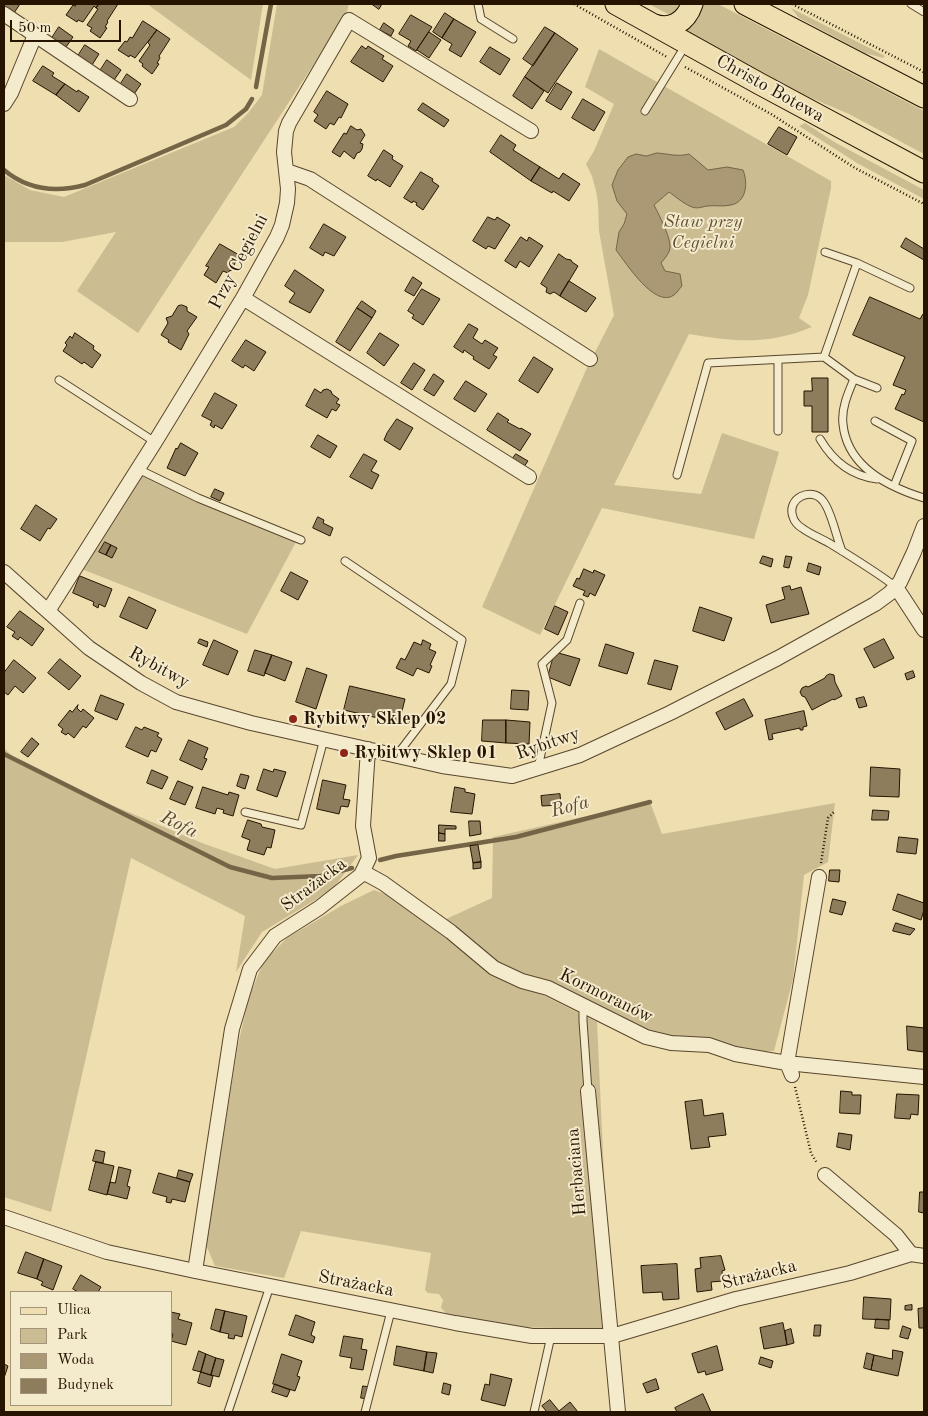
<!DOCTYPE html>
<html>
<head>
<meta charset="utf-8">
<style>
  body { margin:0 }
  #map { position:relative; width:928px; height:1416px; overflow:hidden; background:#eedeb0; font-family:"Old Standard TT",serif }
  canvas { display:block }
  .frame { position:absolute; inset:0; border:5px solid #261400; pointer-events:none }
  .legend { position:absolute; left:10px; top:1291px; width:162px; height:115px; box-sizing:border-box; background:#f4eacc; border:1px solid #a2947a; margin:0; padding:6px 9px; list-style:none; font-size:15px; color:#261400 }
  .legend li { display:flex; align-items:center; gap:10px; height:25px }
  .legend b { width:25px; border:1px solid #a2947a }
  .scale { position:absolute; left:10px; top:20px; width:111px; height:22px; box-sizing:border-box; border:2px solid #261400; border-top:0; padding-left:6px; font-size:15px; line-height:18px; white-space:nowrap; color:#261400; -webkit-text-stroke:4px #f4eacc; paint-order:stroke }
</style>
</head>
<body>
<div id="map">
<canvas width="928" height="1416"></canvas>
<div class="frame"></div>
<ul class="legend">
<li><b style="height:6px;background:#eedeb0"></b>Ulica</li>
<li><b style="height:14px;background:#ccbc92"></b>Park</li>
<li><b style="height:14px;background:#aa9974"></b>Woda</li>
<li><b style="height:14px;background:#8e7d5c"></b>Budynek</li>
</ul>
<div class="scale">50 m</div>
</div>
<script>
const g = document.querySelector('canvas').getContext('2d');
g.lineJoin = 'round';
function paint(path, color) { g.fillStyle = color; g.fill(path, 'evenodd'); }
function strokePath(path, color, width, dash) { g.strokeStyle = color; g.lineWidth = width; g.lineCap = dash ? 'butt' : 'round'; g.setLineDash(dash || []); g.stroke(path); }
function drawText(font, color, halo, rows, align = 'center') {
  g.font = font + ' "Old Standard TT",serif'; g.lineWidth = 4; g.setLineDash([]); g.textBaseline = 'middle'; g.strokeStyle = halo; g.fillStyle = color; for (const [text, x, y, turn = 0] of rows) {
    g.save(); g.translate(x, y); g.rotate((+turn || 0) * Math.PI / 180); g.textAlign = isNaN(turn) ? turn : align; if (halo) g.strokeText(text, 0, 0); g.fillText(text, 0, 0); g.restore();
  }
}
const green = new Path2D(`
  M147 4H263L251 80Z
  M277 4H349L346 15 138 333 77 291 116 232 62 242H4V175L30 190 64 197 234 127 249 112 262 95Z
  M649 4H684L682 9 671 15 664 12Z
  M703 4H718L924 111V154L849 114 771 81 684 32 698 19Z
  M791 8 885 56 883 58 865 53 799 18Z
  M599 49 831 181V188L808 295 799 318 812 327C769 345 734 342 689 334L614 485 701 494 722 433 779 452 754 539 602 508 540 635 482 607 586 370 614 315 599 231 598 203 596 191 592 176 586 164 594 151 614 104 585 87Z
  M805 123 836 143 924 190V199L857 163 799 126Z
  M141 474 213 506 297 540 247 634 79 568Z
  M4 748 15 759 76 790 202 843 275 869 358 855 335 886 315 900 262 932 236 972 245 916 131 858 51 1212 4 1197Z
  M650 802 662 834 835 803 828 862 804 875 793 979 774 1051 741 1052 644 1032 597 1005 552 984 494 964 444 920 492 898 493 837Z
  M374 890 395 898 494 976 537 992 597 1022 611 1329 507 1327 447 1314 441 1308 443 1300 439 1294 428 1293 425 1290 431 1253 301 1231 284 1278 215 1266 206 1245 238 1045 249 997 264 961 287 938 341 906Z`);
const water = new Path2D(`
  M657 153C670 154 677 157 689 154L708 170 727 167 743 170C748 182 747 202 731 205 723 207 715 205 707 206 701 207 698 209 692 207 684 204 676 197 669 192L654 205C659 215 669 234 670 245 671 252 665 258 661 263L665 271 680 274 682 286C679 289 677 293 674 295 655 309 626 263 616 250L619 232 624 224 627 214 617 201 612 185 618 170 628 157 636 154 646 156Z`);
const stream = new Path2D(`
  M256 87 271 4
  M4 170C28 190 55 193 85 185L226 125 246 109 252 99
  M4 754 230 867 272 878 321 876 352 868
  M380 860 396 856 516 837 650 802`);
const building = new Path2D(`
  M4 4H20L14 13 4 6Z
  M76 4H99L96 8 94 6 83 22 78 20 77 22 66 15 73 5 75 6Z
  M99 4H118L107 21 108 22 105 27 107 28 100 38 90 31 92 28 87 25 98 9 96 8Z
  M372 4H382L379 9Z
  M445 13 454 19 442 38 433 32Z
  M411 15 432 27 416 51 408 46 411 41 399 34Z
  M454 19 476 32 461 57 449 50 452 44 442 38Z
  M143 21 157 30 135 58 130 55 129 57 118 50 125 41 127 42 130 37 132 38Z
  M384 23 394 30 391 36 380 30Z
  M59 27 73 37 66 47 52 38Z
  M545 27 555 33 533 66 523 59Z
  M157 30 170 39 159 56 160 58 157 63 159 64 152 74 142 66 143 64 139 61 150 45 148 43Z
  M429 32 441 40 429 58 417 50Z
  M555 33 578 49 548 93 525 77Z
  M85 45 99 54 92 65 78 56Z
  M362 46 366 49 368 46 384 56 382 59 393 66 383 82 351 62Z
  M490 47 510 59 500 75 480 62Z
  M107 60 121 70 114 80 100 71Z
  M43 66 54 73 52 76 65 84 56 95 33 81Z
  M127 74 141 84 134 94 120 85Z
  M525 77 544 91 532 109 513 96Z
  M557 83 572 92 561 110 546 101Z
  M65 84 77 92 78 90 89 97 79 112 56 95Z
  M327 91 348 104 341 118 339 117 334 125 330 123 326 129 314 121 318 115 314 112Z
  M583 99 605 112 594 131 572 118Z
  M423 103 449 120 444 127 418 110Z
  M351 126 357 130 361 129 365 135 360 143 363 144 362 149 360 152 357 153 354 159 344 151 340 157 332 152 344 133 346 134Z
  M779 127 797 137 787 155 768 144Z
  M501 135 516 145 513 150 540 167 531 181 490 152Z
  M384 150 393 156 392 159 403 166 390 187 377 179 376 181 368 176Z
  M540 167 559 179 563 173 580 184 569 201 553 191 552 193 531 181Z
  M421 172 433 179 432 181 439 186 423 210 416 205 417 203 413 201 412 203 404 198Z
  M488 217 495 220 497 217 510 225 495 249 488 246 486 249 473 241Z
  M324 224 346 237 334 256 325 252 323 256 310 248Z
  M521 237 527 241 529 237 543 246 529 267 520 261 516 268 505 261Z
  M906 238 924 249V260L901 247Z
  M220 244 239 255 231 271 230 270 228 273 223 271 216 283 204 275 209 267 206 266Z
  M559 254 566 259 571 260 572 262 578 266 560 296 554 292 550 294 546 292 547 288 541 284Z
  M295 270 324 290 310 313 289 302 295 293 285 286Z
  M413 277 422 283 414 296 405 291Z
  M569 281 596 298 586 312 560 296Z
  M422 289 440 299 423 325 412 318 414 315 408 311Z
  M870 297 920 319 923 314 924 315V422L895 409 902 394 904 395 906 390 893 385 905 357 853 335Z
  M362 301 376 311 372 318 357 308Z
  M182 305 187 307V311L197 317 187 331 189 334 181 350 168 342 169 340 161 335 168 323 166 318 172 316 178 306Z
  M357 308 372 318 350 351 336 342Z
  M469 324 478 329 473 338 482 344 485 340 498 348 493 355 497 357 489 369 473 359 474 357 464 350 463 353 454 347Z
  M75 333 94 346 93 349 101 355 92 368 84 362 82 364 63 351 67 345 65 343 70 336 72 338Z
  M380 333 399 345 384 366 367 353Z
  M246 340 266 352 254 371 245 365 243 368 232 361Z
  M534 357 553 369 538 393 519 381Z
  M414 363 425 370 412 390 401 383Z
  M434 374 444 381 434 396 424 390Z
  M812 378H828V432H812V406H804V391H812Z
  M466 381 487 394 475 412 454 399Z
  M315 389 321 393 323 390 327 389 331 391 332 394 339 399 336 403 340 405 336 411 332 409 327 418 306 406Z
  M215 393 237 405 222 429 215 425 214 428 210 425 212 421 202 416Z
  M498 413 509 420 507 422 520 429 521 428 531 434 520 451 487 430Z
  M397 419 413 428 400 450 384 440 387 433Z
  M318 435 337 446 330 458 311 447Z
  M181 443 198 453 185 476 167 468 176 448 177 449Z
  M364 454 377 461 371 471 379 475 372 489 350 477Z
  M516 454 528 461 523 468 511 461Z
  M215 489 224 493 220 501 211 497Z
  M36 505 57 519 50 529 48 528 40 541 21 529Z
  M318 517 324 520 323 523 333 528 330 536 313 528Z
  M105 542 111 545 106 555 99 552Z
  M111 545 117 548 112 558 106 555Z
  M763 556 773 559 771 567 760 563Z
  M786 556 792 557 789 568 784 567Z
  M809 563 821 567 819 575 807 571Z
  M584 569 593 573 594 570 605 575 595 596 590 593 588 597 583 595 585 591 573 586 577 578 579 579Z
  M291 572 308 581 298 600 281 591Z
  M80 576 112 589 105 607 99 604 98 608 93 605 94 602 73 593Z
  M790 586 791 590 801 587 809 614 771 623 766 605 785 599 782 588Z
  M129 597 156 610 147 629 120 617Z
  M555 606 568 612 558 635 545 629Z
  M700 607 732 618 724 641 693 631Z
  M20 611 44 629 32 646 20 637 18 640 12 636 15 632 7 627Z
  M200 639 208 642 207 647 198 643Z
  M884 639 894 658 874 668 864 649Z
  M214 640 238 651 228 675 203 665Z
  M423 640 431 644 429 649 436 652 430 665 432 666 429 673 417 668 413 676 396 668 401 658 405 660 414 642 421 645Z
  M606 644 634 653 627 674 599 666Z
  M255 650 272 655 264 676 248 671Z
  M555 652 580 659 570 686 548 677Z
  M272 655 292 662 285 681 265 673Z
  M60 659 81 676 69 690 48 673Z
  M14 660 36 678 23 693 15 686 8 695 4 692V673Z
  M655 660 678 666 671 690 648 684Z
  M307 668 327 675 316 709 296 702Z
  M913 671 915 677 907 680 905 674Z
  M830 674 834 675 835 682 842 696 834 700 833 699 812 710 805 697 802 696 800 692 802 688 806 686 808 687 825 678 826 676Z
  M350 686 405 699 399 723 344 710Z
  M512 690 529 691 528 710 511 709Z
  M101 695 124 704 117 720 95 711Z
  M864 697 867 706 859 708 856 699Z
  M744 699 753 716 725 730 716 713Z
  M78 705 77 708 81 712 83 709 94 718 86 728 83 726 74 738 68 733 66 735 61 732 63 729 58 725 70 710 72 712Z
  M804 711 807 726 803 727V730H800V728L772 734 773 739 769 740 765 720Z
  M483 720H506V743L482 741Z
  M506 720 530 722 529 744 506 743Z
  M136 727 142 730 144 727 159 733 157 736 162 739 156 752 151 750 148 757 126 747Z
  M32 738 39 744 28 757 21 752Z
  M189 740 208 748 204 758 207 759 202 770 180 760Z
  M871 767 900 769 899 797 870 796Z
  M264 769 273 772 274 769 286 772 277 797 257 790Z
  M152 770 168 777 162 789 147 783Z
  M241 774 249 776 245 789 237 786Z
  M323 780 346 785 343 799 350 800 348 807 341 806 339 814 317 809Z
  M178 781 193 787 185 805 170 799Z
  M203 787 228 795 229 792 239 795 233 816 223 813 224 810 217 808 215 814 196 808Z
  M455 787 465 789V792L475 794 472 814 451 812Z
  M560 794 561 805 542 806 541 796Z
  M873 810 889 811 888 820H872Z
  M248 820 261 824 262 827 275 830 271 848 267 847 264 855 247 850 250 840 242 837Z
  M469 821H480L481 834 470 836Z
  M439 825 456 826V829H445V834L439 833Z
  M439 833 445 834V841H439Z
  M899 837 918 839 916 854 897 852Z
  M478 845 481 862 473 863 470 846Z
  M481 862V868L473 869V863Z
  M830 870H840L839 882 829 881Z
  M898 894 924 903V910L921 920 893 910Z
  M833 899 846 902 842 915 830 912Z
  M896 923 915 929 910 935 893 931Z
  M907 1026 924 1028V1052L908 1050Z
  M841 1091 852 1092V1095H861L860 1114 840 1113Z
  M897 1094 919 1095 918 1115 911 1114 910 1119 895 1118Z
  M702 1100 704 1116 723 1113 726 1135 708 1137 710 1147 691 1149 685 1102Z
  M839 1133 852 1135 850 1150 837 1147Z
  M96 1150 105 1152 103 1163 93 1161Z
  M96 1162 114 1166 107 1195 89 1190Z
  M119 1167 131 1170 127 1186 130 1187 127 1199 107 1194 110 1182 115 1183Z
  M179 1170 193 1174 190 1182 177 1178Z
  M159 1173 190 1182 185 1202 172 1199 171 1203 166 1202 167 1197 153 1193Z
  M920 1192H924V1213L919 1212Z
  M26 1252 44 1259 37 1279 18 1273Z
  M721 1256 725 1270 722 1271 723 1281 711 1282 712 1290 697 1292 695 1269 701 1268 700 1258Z
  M44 1259 62 1266 53 1290 41 1285 43 1282 37 1279Z
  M677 1264 679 1299 663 1300 662 1292 643 1293 641 1266Z
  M81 1275 101 1287 98 1292H78L73 1289Z
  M864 1297 891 1299 890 1320 863 1319Z
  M912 1305V1310H905V1306Z
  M924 1308V1328H919L918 1309Z
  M216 1309 225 1311 220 1332 211 1329Z
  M225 1311 247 1316 242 1337 235 1335 234 1339 228 1338 229 1334 220 1332Z
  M171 1312 180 1314 178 1319 192 1323 186 1345 171 1341 173 1334 171 1333Z
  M296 1315 315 1322 311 1335 315 1337 313 1343 289 1335Z
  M876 1319 889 1320V1329L875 1328Z
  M783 1323 787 1345 764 1349 760 1328Z
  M815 1325H821L820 1336H814Z
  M903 1326 911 1329 908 1339 900 1337Z
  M791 1329 794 1343 787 1345 785 1331Z
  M344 1336 363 1339 361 1349 367 1350 363 1370 350 1368 352 1358 340 1356Z
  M397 1346 427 1352 424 1371 394 1365Z
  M717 1346 723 1370 706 1375 705 1371 698 1373 692 1354Z
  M893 1350 903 1352 898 1376 871 1370 874 1355 892 1359Z
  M199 1351 206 1354 201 1372 193 1370Z
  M427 1352 437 1353 433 1373 424 1371Z
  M867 1353 874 1355 871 1370 864 1368Z
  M206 1354 216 1358 211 1375 201 1372Z
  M282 1354 302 1361 297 1376 300 1377 295 1391 273 1384Z
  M761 1357 773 1361 771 1368 759 1364Z
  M216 1358 224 1360 219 1377 211 1375Z
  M4 1364 8 1366 4 1378Z
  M201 1372 213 1376 210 1387 198 1383Z
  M491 1374 512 1379 505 1406 481 1400 485 1384 489 1385Z
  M656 1379 659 1389 647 1393 643 1384Z
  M444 1383 451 1385 449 1395 442 1393Z
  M275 1384 290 1390 287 1397 272 1392Z
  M363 1386 370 1387 368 1399 361 1398Z
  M703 1394 711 1412H677L675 1408Z
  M550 1400 559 1411 570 1402 578 1412H547L542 1406Z`);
const path = new Path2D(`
  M574 4 667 57
  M792 4 924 72
  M685 67 771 114 855 168 924 204
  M821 863 828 818 834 812
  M795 1087 811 1153 817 1163`);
const service = new Path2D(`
  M478 4 481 19 513 39
  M911 4 924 12
  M645 111 685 46
  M825 252 857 263
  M910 288 857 263 824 357 854 379C848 393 841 409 843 424 847 467 888 487 924 498
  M778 360V431
  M854 379 877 388
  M59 380 155 442
  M875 421 912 441 894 486
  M820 439C833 461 852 476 877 479
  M138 469 198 498 301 540
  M677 475 708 363 824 357
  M842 551C836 537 832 512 823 501 812 486 786 498 793 517 794 521 798 526 802 528 810 534 820 538 829 543 852 557 875 571 896 587
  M345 561 462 640 451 684 397 755
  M538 768 552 703 542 664 567 640 580 603
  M245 812 301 825 324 739
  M583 1005V1021L588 1091
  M228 1412 270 1286
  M365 1412 391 1311
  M534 1412 551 1336`);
const minor = new Path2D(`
  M4 14 130 99
  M4 104 11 93 35 35
  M287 171 310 179 590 359
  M243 298 529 477
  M4 572 89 648 141 683 176 702 251 723 442 766 512 776 580 755 670 713 778 658 875 604 890 593 900 582 914 552 924 526
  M896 587 924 630
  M48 611 155 442 243 298 277 237 282 225 287 203 288 189 284 152 286 131 289 123 349 20 531 131
  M363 872 383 883 451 932 494 968 522 981 548 988 646 1037 671 1043 709 1045 735 1054 787 1063 924 1077
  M792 1075 787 1063 819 877
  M588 1091 618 1412
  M825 1175 896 1235 911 1254
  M4 1217 107 1252 195 1271 455 1323 532 1336H612L736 1299 850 1273 911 1254 924 1256
  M195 1271 232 1029 250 969 275 936 319 908 361 875 369 858 363 826 368 749`);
const primary = new Path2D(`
  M616 4 760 84 924 172
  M745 4 924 97
  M652 24C670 32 686 22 692 4`);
const markers = [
  [293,719,5,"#8f2418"],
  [344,753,5,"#8f2418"]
];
const streetNames = [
  ["Christo Botewa",770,89,29],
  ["Przy Cegielni",239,262,-62],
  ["Rybitwy",159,668,29],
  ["Rybitwy",548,744,-19],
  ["Strażacka",314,885,-37],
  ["Kormoranów",606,996,26],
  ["Herbaciana",577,1172,-95],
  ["Strażacka",759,1275,-14],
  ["Strażacka",356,1284,11]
];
const parkNames = [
  ["Staw przy",703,222],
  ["Cegielni",703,243]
];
const poiNames = [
  ["Rybitwy Sklep 02",303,719],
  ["Rybitwy Sklep 01",354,753]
];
const waterNames = [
  ["Rofa",570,807,-15],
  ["Rofa",179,825,27]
];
paint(green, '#ccbc92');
paint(water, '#aa9974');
strokePath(water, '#756446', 1);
strokePath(stream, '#756446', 4.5);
paint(building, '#8e7d5c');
strokePath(building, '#261400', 1);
strokePath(service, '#58462c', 9);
strokePath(minor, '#58462c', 16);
strokePath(primary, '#261400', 23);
strokePath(path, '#261400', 2.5, [1, 2.5]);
strokePath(service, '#f4eacc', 7);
strokePath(minor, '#f4eacc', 14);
strokePath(primary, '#eedeb0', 21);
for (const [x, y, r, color] of markers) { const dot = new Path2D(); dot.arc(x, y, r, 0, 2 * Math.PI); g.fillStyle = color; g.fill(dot); strokePath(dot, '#f4eacc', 2); }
drawText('18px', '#261400', '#f4eacc', streetNames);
drawText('italic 18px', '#604f33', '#f4eacc', parkNames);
drawText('bold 18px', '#261400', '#f4eacc', poiNames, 'left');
drawText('italic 19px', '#5b492e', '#f4eacc', waterNames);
</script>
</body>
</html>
